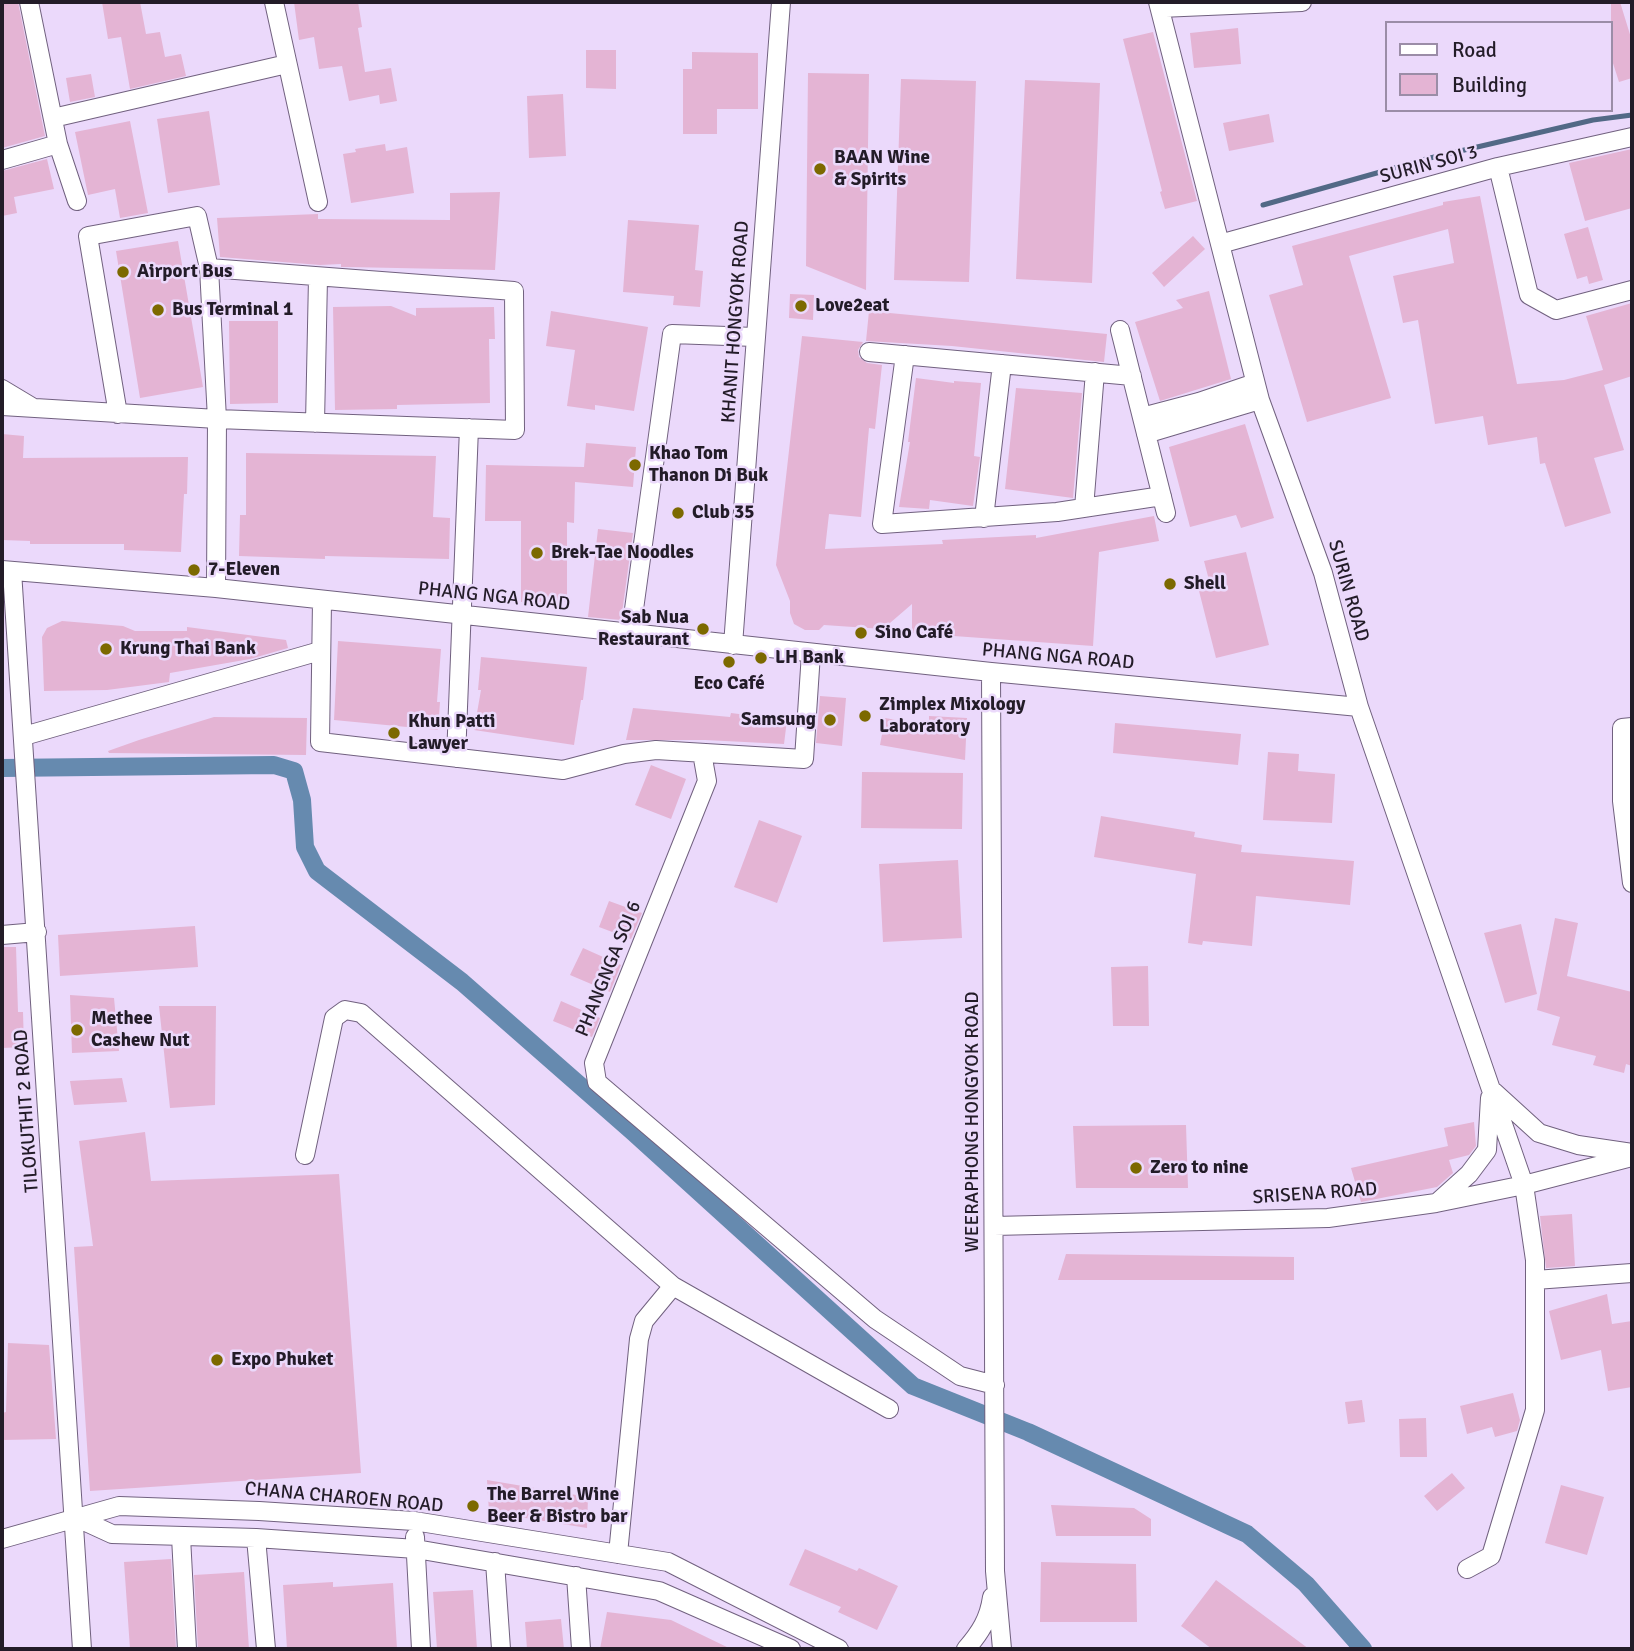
<!DOCTYPE html>
<html>
<head>
<meta charset="utf-8">
<style>
  body { margin:0 }
  #map { position:relative; width:1634px; height:1651px; overflow:hidden; background:#ebd9fb; font-family:Signika,sans-serif }
  canvas { display:block }
  .frame { position:absolute; inset:0; border:4px solid #231c28; pointer-events:none }
  .legend { position:absolute; left:1385px; top:21px; width:228px; height:91px; box-sizing:border-box; background:#ebd9fb; border:2px solid #9b8da7; margin:0; padding:9px 12px; list-style:none; font-size:21px; color:#231c28 }
  .legend li { display:flex; align-items:center; gap:14px; height:35px }
  .legend b { width:35px; border:2px solid #9b8da7 }
</style>
</head>
<body>
<div id="map">
<canvas width="1634" height="1651"></canvas>
<div class="frame"></div>
<ul class="legend">
<li><b style="height:9px;background:#fff"></b>Road</li>
<li><b style="height:19px;background:#e4b4d4"></b>Building</li>
</ul>
</div>
<script>
const g = document.querySelector('canvas').getContext('2d');
g.lineJoin = 'round';
function strokePath(path, color, width, dash) { g.strokeStyle = color; g.lineWidth = width; g.lineCap = dash ? 'butt' : 'round'; g.setLineDash(dash || []); g.stroke(path); }
function paint(path, color) { g.fillStyle = color; g.fill(path, 'evenodd'); }
function drawText(font, color, halo, rows, align = 'center') {
  g.font = font + ' Signika,sans-serif'; g.lineWidth = 5; g.setLineDash([]); g.textBaseline = 'middle'; g.strokeStyle = halo; g.fillStyle = color; for (const [text, x, y, turn = 0] of rows) {
    g.save(); g.translate(x, y); g.rotate((+turn || 0) * Math.PI / 180); g.textAlign = isNaN(turn) ? turn : align; if (halo) g.strokeText(text, 0, 0); g.fillText(text, 0, 0); g.restore();
  }
}
const stream = new Path2D(`
  M1263 205 1430 158 1593 120 1632 115`);
const canal = new Path2D(`
  M2 768 274 765 294 771 302 800 305 847 317 871 462 982 633 1132 913 1386 1028 1432 1247 1534 1306 1584 1363 1649`);
const building = new Path2D(`
  M2 2H18L45 136 2 148Z
  M102 2H140L146 34 160 32 165 57 181 54 186 76 130 89 121 37 108 39Z
  M294 2H358L362 27 358 28 365 72 391 68 397 101 380 104 379 95 349 101 342 66 319 69 314 37 299 40Z
  M1611 2H1620L1632 41V78L1619 82 1611 57Z
  M1238 28 1241 64 1194 68 1190 33Z
  M1153 32 1197 201 1165 209 1160 192 1162 191 1123 39Z
  M586 50H616V89L586 88Z
  M692 52 758 53V109H717V134H683V69H692Z
  M808 73 869 74 866 290 806 266Z
  M91 74 95 97 70 102 66 78Z
  M901 79 976 81 969 282 894 280Z
  M1025 80 1100 83 1092 283 1016 279Z
  M563 94 566 156 529 158 527 96Z
  M209 111 220 185 168 193 157 119Z
  M1269 114 1274 142 1229 151 1223 123Z
  M130 121 148 213 120 218 115 189 88 195 75 132Z
  M385 144 386 151 407 147 414 193 351 203 343 154 356 152 355 149Z
  M1632 149V208L1585 221 1569 163Z
  M47 159 54 189 14 197 17 213 2 216V171Z
  M500 192 495 270 348 267H341V264L320 265 220 257 217 218 318 214V219L450 220V193Z
  M1480 196 1517 384 1564 380 1603 370 1586 316 1632 303V376L1604 385 1624 450 1594 458 1611 513 1565 527 1545 463 1540 464 1537 437 1488 445 1483 416 1435 424 1418 320 1403 323 1393 276 1454 263 1448 229 1349 256 1391 398 1307 422 1269 295 1303 285 1292 246 1443 205V202Z
  M628 220 699 225 695 270 703 271 700 307 673 305 674 296 623 292Z
  M1588 227 1603 280 1589 284 1587 276 1577 279 1564 234Z
  M1193 236 1205 249 1164 287 1152 273Z
  M178 241 203 387 140 398 116 251Z
  M1209 291 1231 379 1160 401 1135 322 1183 308 1176 300Z
  M790 294 814 295 813 320 789 318Z
  M391 306 416 316V308L494 307 495 339H489L490 403 397 405V409L335 410 333 307Z
  M551 311 648 327 634 411 595 405V410L567 406 575 350 546 346Z
  M869 311 1107 334 1104 362 952 346 866 341Z
  M229 321H278V403L230 404Z
  M802 336 863 342 858 350 859 357 867 363 882 365 875 429 869 428 861 517 829 514 825 549 943 544 942 540 1036 535V538L1154 516 1159 541 1099 552 1093 646 912 633V604L883 629 824 625 819 630H805L794 624 790 613V601L776 565Z
  M916 378 954 383V381L981 383 974 456 980 457 973 506 930 500 929 509 899 507 910 442H908Z
  M1016 388 1082 393 1073 498 1005 489Z
  M1245 424 1274 518 1241 528 1236 515 1190 527 1169 447Z
  M2 434 24 436 23 458 188 457 187 494H184L181 552 124 550V544H30V541L2 540Z
  M586 443 636 447 633 487 575 482 574 523 567 522V602H521V521H485L486 465 584 467Z
  M246 453 436 456 433 517 450 518 449 559 325 556V559L239 556 240 515H246Z
  M598 529 633 533 621 620 588 617Z
  M1246 552 1269 645 1216 658 1198 587 1210 584 1204 561Z
  M62 621 123 626 135 631H187V627L286 640 288 648 250 659 170 673 169 682 107 690 44 691 42 637 47 628Z
  M338 641 441 649 437 702H440L438 730 334 720Z
  M481 657 587 667 583 700H581L574 745 474 730 481 690H478Z
  M820 696 846 698 842 746 816 743Z
  M633 708 730 717 731 713 787 720 784 744 705 740H626Z
  M929 716 967 718 965 760 880 745 885 718 929 726Z
  M214 717 307 718 306 755 109 753 108 751 139 740Z
  M1115 723 1241 734 1238 765 1113 753Z
  M1268 752 1299 754 1298 771 1335 774 1332 823 1263 820Z
  M651 765 686 779 671 819 635 805Z
  M862 772 963 773 962 829 861 828Z
  M1101 816 1195 832 1194 837 1242 845 1241 852 1354 861 1350 905 1256 896 1252 946 1203 941 1202 945 1188 943 1196 874 1094 857Z
  M759 820 802 836 777 903 734 887Z
  M958 860 962 938 883 942 879 864Z
  M609 901 642 913 631 939 599 927Z
  M1555 918 1578 923 1567 976 1632 992V1066L1626 1064 1624 1073 1593 1065 1596 1056 1552 1045 1560 1017 1537 1010Z
  M1521 924 1537 994 1505 1003 1484 933Z
  M195 926 198 967 60 976 58 935Z
  M2 947H16L18 1012H23L24 1047 2 1048Z
  M583 948 621 965 610 992 570 975Z
  M1148 966 1149 1026H1113L1111 967Z
  M70 995 114 998 119 1051 72 1053Z
  M561 1001 600 1018 592 1037 553 1021Z
  M159 1006H216L215 1105 170 1108Z
  M122 1078 127 1102 74 1105 70 1081Z
  M1474 1122 1476 1146 1469 1155 1449 1160 1453 1173 1437 1187 1361 1202 1351 1168 1448 1146 1444 1128Z
  M1186 1125 1188 1188H1076L1073 1126Z
  M145 1132 151 1181 339 1174 361 1473 90 1491 74 1247 93 1246 79 1141Z
  M1572 1214 1575 1266 1546 1268 1540 1216Z
  M1066 1254 1294 1257V1280H1058Z
  M1607 1294 1612 1324 1632 1321V1387L1608 1391 1601 1350 1561 1360 1549 1311Z
  M8 1343 49 1345 56 1439 2 1440V1413L6 1412Z
  M1513 1393 1520 1420 1517 1431 1495 1437 1492 1427 1467 1434 1460 1406Z
  M1362 1400 1365 1422 1348 1424 1345 1402Z
  M1426 1418 1427 1457H1400L1399 1419Z
  M1452 1473 1465 1488 1437 1511 1424 1496Z
  M487 1480 588 1497 587 1528 489 1512Z
  M1561 1485 1604 1497 1587 1555 1545 1543Z
  M1051 1505 1134 1508 1151 1519V1536H1056Z
  M805 1549 857 1571 859 1568 898 1586 877 1630 838 1612 841 1607 789 1585Z
  M171 1559 176 1649H130L124 1562Z
  M1041 1562 1136 1564 1137 1622H1040Z
  M244 1572 249 1649H198L194 1575Z
  M1216 1580 1309 1649H1212L1181 1626Z
  M333 1582V1587L393 1583 397 1649H287L283 1585Z
  M473 1590 477 1649H437L433 1592Z
  M607 1612 671 1620 731 1649H600Z
  M561 1619 564 1649H527L525 1622Z`);
const minor = new Path2D(`
  M29 2 58 144 77 201
  M274 2 318 202
  M1158 2 1260 400 1323 573 1359 707 1524 1185 1535 1260V1410L1491 1556 1467 1569
  M1160 8 1302 2
  M53 118 287 64
  M2 160 58 144
  M1498 167 1632 137
  M1220 244 1498 167 1529 295 1556 310 1632 290
  M1120 330 1166 513
  M869 352 1132 376
  M905 355 882 524 1057 512 1162 496
  M2 389 32 407
  M2 406 217 419 515 430 514 291 209 268
  M118 414 88 236 197 216 209 268 217 419 216 588
  M1142 417 1199 402 1255 383
  M315 423 318 278
  M1146 434 1260 400
  M1084 508 1095 372
  M984 518 1002 364
  M2 570 216 588 991 672 1359 707
  M12 571 82 1649
  M322 601 320 742 563 770 624 754 656 750 804 759 811 653
  M631 631 672 334 755 337
  M733 645 781 2
  M991 672 995 1571 1002 1649
  M1632 727 1622 728V801L1632 883
  M24 736 320 651
  M702 753 707 781 594 1063 597 1082 875 1319 960 1376 995 1385
  M456 758 469 428
  M2 935 37 932
  M1494 1092 1539 1133 1578 1145 1632 1153
  M305 1155 334 1018 345 1010 361 1013 673 1286 889 1409
  M1439 1201 1469 1174 1487 1150 1490 1098
  M994 1226 1328 1218 1436 1203 1524 1185 1632 1157
  M1535 1280 1632 1273
  M75 1517 112 1534 256 1538 416 1549 659 1591 791 1649
  M181 1537 187 1649
  M415 1537 421 1649
  M256 1538 266 1649
  M2 1539 119 1506 259 1511 414 1521 668 1562 839 1649
  M618 1554 639 1339 644 1321 673 1286
  M495 1562 501 1649
  M576 1576 581 1649
  M966 1649C980 1633 989 1619 992 1597`);
const markers = [
  [820,169,7,"#7c6900"],
  [123,272,7,"#7c6900"],
  [801,306,7,"#7c6900"],
  [158,310,7,"#7c6900"],
  [635,465,7,"#7c6900"],
  [678,513,7,"#7c6900"],
  [537,553,7,"#7c6900"],
  [194,570,7,"#7c6900"],
  [1170,584,7,"#7c6900"],
  [703,629,7,"#7c6900"],
  [861,633,7,"#7c6900"],
  [106,649,7,"#7c6900"],
  [761,658,7,"#7c6900"],
  [729,662,7,"#7c6900"],
  [865,716,7,"#7c6900"],
  [830,720,7,"#7c6900"],
  [394,733,7,"#7c6900"],
  [77,1030,7,"#7c6900"],
  [1136,1168,7,"#7c6900"],
  [217,1360,7,"#7c6900"],
  [473,1506,7,"#7c6900"]
];
const poiNames = [
  ["BAAN Wine",834,158],
  ["& Spirits",834,180],
  ["Airport Bus",137,272],
  ["Love2eat",815,306],
  ["Bus Terminal 1",172,310],
  ["Khao Tom",649,454],
  ["Thanon Di Buk",649,476],
  ["Club 35",692,513],
  ["Brek-Tae Noodles",551,553],
  ["7-Eleven",208,570],
  ["Shell",1184,584],
  ["Sab Nua",689,618,"right"],
  ["Restaurant",689,640,"right"],
  ["Sino Café",875,633],
  ["Krung Thai Bank",120,649],
  ["LH Bank",775,658],
  ["Eco Café",729,684,"center"],
  ["Zimplex Mixology",879,705],
  ["Laboratory",879,727],
  ["Samsung",816,720,"right"],
  ["Khun Patti",408,722],
  ["Lawyer",408,744],
  ["Methee",91,1019],
  ["Cashew Nut",91,1041],
  ["Zero to nine",1150,1168],
  ["Expo Phuket",231,1360],
  ["The Barrel Wine",487,1495],
  ["Beer & Bistro bar",487,1517]
];
const streetNames = [
  ["SURIN SOI 3",1429,165,-15],
  ["KHANIT HONGYOK ROAD",736,322,-86],
  ["SURIN ROAD",1348,591,74],
  ["PHANG NGA ROAD",494,597,6],
  ["PHANG NGA ROAD",1058,657,5],
  ["PHANGNGA SOI 6",609,969,-68],
  ["TILOKUTHIT 2 ROAD",27,1111,-94],
  ["WEERAPHONG HONGYOK ROAD",973,1122,-90],
  ["SRISENA ROAD",1315,1194,-4],
  ["CHANA CHAROEN ROAD",344,1498,5]
];
strokePath(stream, '#526986', 5);
strokePath(canal, '#668aaf', 18);
paint(building, '#e4b4d4');
strokePath(minor, '#71617f', 20);
strokePath(minor, '#fff', 18);
for (const [x, y, r, color] of markers) { const dot = new Path2D(); dot.arc(x, y, r, 0, 2 * Math.PI); g.fillStyle = color; g.fill(dot); strokePath(dot, '#ebd9fb', 2.5); }
drawText('bold 19px', '#231c28', '#ebd9fb', poiNames, 'left');
drawText('19px', '#231c28', '#ebd9fb', streetNames);
</script>
</body>
</html>
